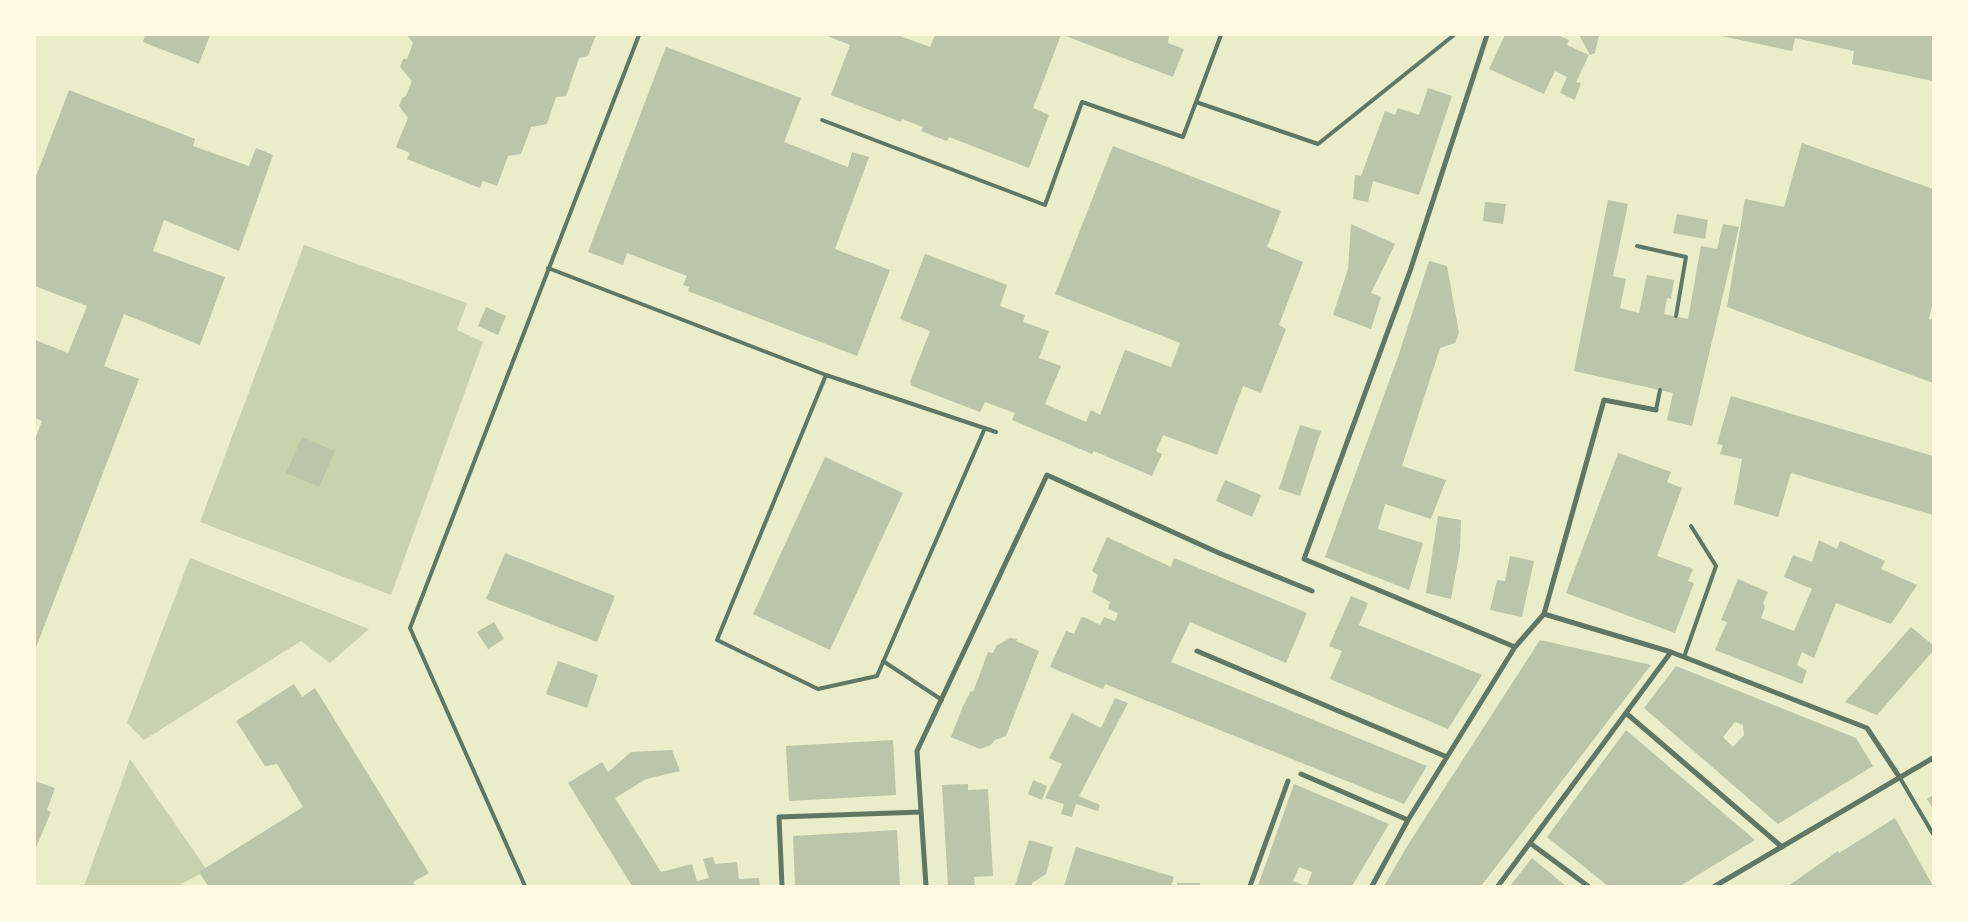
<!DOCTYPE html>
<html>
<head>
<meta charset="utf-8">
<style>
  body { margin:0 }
  #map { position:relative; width:1968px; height:921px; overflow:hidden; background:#e9edc9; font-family:Jost,sans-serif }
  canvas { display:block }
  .frame { position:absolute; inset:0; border:36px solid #fefae0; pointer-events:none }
</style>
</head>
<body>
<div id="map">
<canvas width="1968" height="921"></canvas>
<div class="frame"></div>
</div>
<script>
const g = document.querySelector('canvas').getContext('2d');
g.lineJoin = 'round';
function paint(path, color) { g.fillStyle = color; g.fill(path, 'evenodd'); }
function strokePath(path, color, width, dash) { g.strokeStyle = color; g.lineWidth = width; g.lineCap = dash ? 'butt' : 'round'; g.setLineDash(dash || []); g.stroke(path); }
const green = new Path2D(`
  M304 245 467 303 457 330 483 342 391 595 200 522Z
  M190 558 369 629 330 663 301 641 144 740 127 723Z
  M130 759 207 870 178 886H84Z`);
const building = new Path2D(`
  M145 35H210L199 64 143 42Z
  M407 35H596L588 56 579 58 566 96 556 97 547 124 531 127 521 154 508 156 497 186 483 181 480 188 407 159 410 153 396 147 408 118 399 106 402 98 406 96 412 81 400 67 403 59H407L413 43Z
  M825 35H897L930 47 935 35H1061L1033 108 1049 115 1029 168 949 137 947 141 921 131 923 127 902 119 901 122 831 95 850 45Z
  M1063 35H1169L1168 43 1184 49 1173 77Z
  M1505 35H1557L1569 40 1567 45 1589 55 1576 82 1581 83 1575 100 1560 93 1567 77 1555 71 1544 94 1489 69Z
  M1579 35H1599L1595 53 1590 55Z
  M1717 35H1933V81L1852 64 1854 51 1795 38 1792 51Z
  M666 47 801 98 784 142 848 167 852 152 869 157 835 249 890 270 857 356 688 291 689 287 683 285 687 276 627 253 623 265 588 252Z
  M1428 88 1452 96 1419 195 1373 181 1368 202 1353 199 1355 175 1361 176 1385 111 1395 115 1398 108 1419 115Z
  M69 90 195 139 193 146 249 166 256 148 273 155 239 251 164 220 153 251 225 277 200 345 124 314 104 366 139 379 35 650V439L42 421 35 418V340L68 353 87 306 35 286V179Z
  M1802 143 1933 189V301L1929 319 1933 320V383L1727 307 1745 199 1784 207Z
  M1113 146 1281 211 1267 247 1303 262 1279 325 1286 329 1261 393 1243 386 1217 455 1163 435 1156 451 1162 454 1152 476 1094 451 1092 454 1012 420 1015 413 985 402 980 412 912 386 910 382 930 331 900 319 925 254 1007 285 1000 306 1025 315 1023 322 1049 331 1039 358 1061 366 1045 404 1086 422 1091 410 1100 415 1125 350 1171 367 1180 343 1055 294Z
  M1608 200 1628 204 1613 276 1626 279 1620 308 1639 313 1647 275 1674 280 1671 299 1667 298 1664 314 1688 319 1701 246 1717 249 1723 224 1739 227 1692 426 1667 420 1673 393 1574 371Z
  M1485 202 1506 204 1503 224 1483 221Z
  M1677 214 1708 220 1705 239 1673 233Z
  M1351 224 1395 244 1371 293 1381 297 1371 329 1333 315 1348 269Z
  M1429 261 1447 266 1459 333 1455 343 1440 348 1402 466 1446 480 1431 519 1385 504 1378 529 1423 543 1409 590 1325 557 1398 357Z
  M486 307 506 316 498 335 478 326Z
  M1731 396 1933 456V515L1791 473 1778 517 1734 504 1742 459 1720 454 1723 445 1717 444Z
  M1300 425 1321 431 1300 496 1279 489Z
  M302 437 335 451 319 487 286 473Z
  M1618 453 1671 472 1667 482 1682 488 1657 556 1693 569 1688 581 1694 583 1675 633 1566 593Z
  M825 457 903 493 830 650 753 614Z
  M1225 480 1261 495 1252 517 1216 501Z
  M1438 516 1461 520 1460 549 1451 599 1426 593Z
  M1107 537 1171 567 1174 558 1307 613 1286 663 1190 622 1171 662 1427 766 1404 804 1105 684 1103 689 1050 667 1066 631 1074 634 1081 618 1084 617 1100 625 1104 617 1115 621 1118 613 1108 609 1110 602 1092 592 1098 575 1092 571Z
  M1819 540 1837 549 1840 541 1885 561 1881 569 1917 585 1891 624 1836 603 1814 658 1802 652 1797 665 1807 671 1802 684 1715 650 1727 622 1721 620 1738 579 1768 592 1763 603 1765 607 1761 618 1794 631 1812 589 1784 577 1793 555 1812 562Z
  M505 553 615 596 597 642 486 599Z
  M1510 556 1534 561 1522 617 1490 610 1497 580 1505 581Z
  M1351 596 1368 603 1359 625 1482 675 1448 729 1330 679 1342 651 1329 646Z
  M494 622 504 639 488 649 477 632Z
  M1911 627 1933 645V651L1877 715 1845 702Z
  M1010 638 1017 639 1016 641 1039 651 1006 736 995 740 991 745 980 749 951 737 963 706 971 691 973 692 988 652 993 653 996 646Z
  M1540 640 1651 665 1481 886H1384L1409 843Z
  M558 661 598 675 587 708 546 694Z
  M1676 666 1856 738 1873 766 1778 824 1644 708ZM1735 722 1743 725 1744 735 1733 747 1723 737Z
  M294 684 302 697 315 688 429 873 413 882 415 886H208L199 872 303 807 277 764 265 766 236 721Z
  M1115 698 1128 703 1079 796 1100 805 1098 811 1076 804 1072 817 1061 814 1064 804 1045 798 1062 764 1049 758 1072 713 1101 728Z
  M1626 730 1755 840 1680 886H1608L1547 837Z
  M893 740 896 795 789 801 786 746Z
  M672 750 680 771 646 779 615 798 661 872 692 864 697 881 709 878 703 859 713 857 715 864 737 862 739 879 759 878 760 886H632L568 783 602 762 608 772 631 752Z
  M1033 780 1047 786 1042 800 1028 794Z
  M35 781 55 788 47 810 51 812 35 850Z
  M968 784V790L988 789 993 876 974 877 975 886H948L942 785Z
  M1294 784 1389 824 1352 886H1307L1312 872 1299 867 1293 881 1306 886H1258Z
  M1933 795V809L1927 799Z
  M1895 818 1933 886H1788L1838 851 1839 853Z
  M897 830 900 886H795L793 836Z
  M1029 840 1053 847 1046 874 1032 883V886H1015Z
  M1076 847 1174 877 1171 886H1064Z
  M1532 858 1566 886H1510Z
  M1177 883H1200V886H1177Z`);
const service = new Path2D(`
  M1196 102 1318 144 1454 35
  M822 120 1045 205 1082 102 1183 137 1221 35
  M1637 246 1686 257 1676 316
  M548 268 826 375 996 432
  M826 375 717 640 818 689 877 676 985 428
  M1656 410 1660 390
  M1684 657 1716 566 1691 526
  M883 661 942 700
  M1900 778 1933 834
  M525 886 410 628 639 35`);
const minor = new Path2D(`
  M1487 35 1410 271 1304 559 1515 647 1544 614 1604 400 1656 410
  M1544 614 1671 652 1867 728 1900 778
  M1197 651 1447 757
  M1626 713 1782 847
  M1301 774 1408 820
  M1530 843 1588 886
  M782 886 779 817 921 812
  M926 886 917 751 1047 475 1219 553 1312 591
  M1250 886 1288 781
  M1372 886 1408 820 1515 647
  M1498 886 1671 652
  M1715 886 1933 758`);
paint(green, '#cad2ad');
paint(building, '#bcc5a7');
strokePath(service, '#617663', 4);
strokePath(minor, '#617663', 5);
</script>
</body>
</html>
